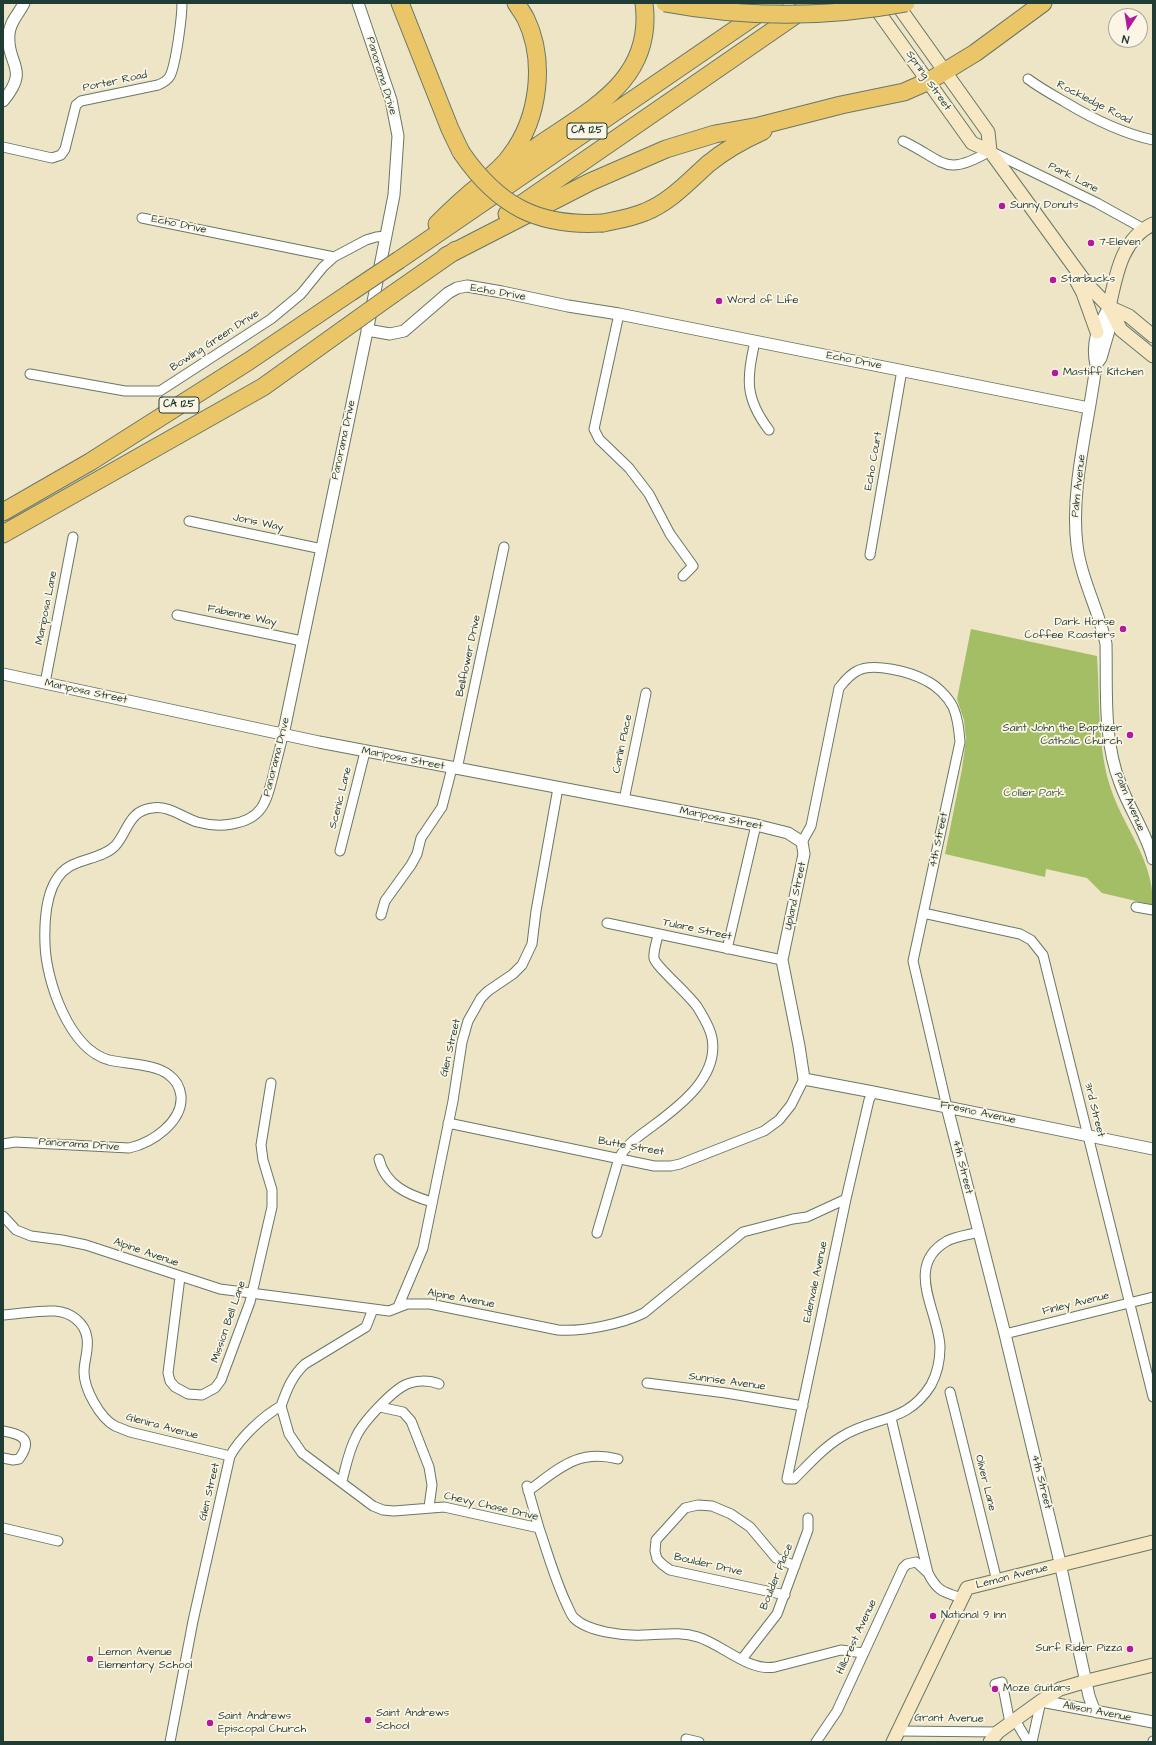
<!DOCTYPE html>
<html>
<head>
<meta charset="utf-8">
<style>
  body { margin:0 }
  #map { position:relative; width:1156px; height:1745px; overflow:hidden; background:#ede5c5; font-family:"Architects Daughter",sans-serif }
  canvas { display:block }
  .frame { position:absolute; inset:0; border:4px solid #1f3d34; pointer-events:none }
  .north { position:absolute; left:1108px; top:8px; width:40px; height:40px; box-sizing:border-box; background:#fcf5e5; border:1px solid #a4ab9e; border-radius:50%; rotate:192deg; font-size:11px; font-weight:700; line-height:16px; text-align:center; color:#1f3d34 }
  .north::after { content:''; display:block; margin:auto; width:14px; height:18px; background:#b5179e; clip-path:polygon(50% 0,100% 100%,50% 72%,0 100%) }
</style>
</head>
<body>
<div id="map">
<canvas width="1156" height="1745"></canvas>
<div class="frame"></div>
<div class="north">N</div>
</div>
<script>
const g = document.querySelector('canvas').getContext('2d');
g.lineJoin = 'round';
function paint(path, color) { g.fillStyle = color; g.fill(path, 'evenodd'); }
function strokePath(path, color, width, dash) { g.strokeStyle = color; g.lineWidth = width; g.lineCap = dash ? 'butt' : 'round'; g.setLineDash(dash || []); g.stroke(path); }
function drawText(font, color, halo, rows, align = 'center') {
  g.font = font + ' "Architects Daughter",sans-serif'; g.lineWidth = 3.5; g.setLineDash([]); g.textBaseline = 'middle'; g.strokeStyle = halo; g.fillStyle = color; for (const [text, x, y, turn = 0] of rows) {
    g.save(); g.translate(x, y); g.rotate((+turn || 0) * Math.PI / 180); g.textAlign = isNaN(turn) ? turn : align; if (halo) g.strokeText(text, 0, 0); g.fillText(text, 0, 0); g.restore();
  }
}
const green = new Path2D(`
  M971 629 1097 656C1100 698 1097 745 1110 786 1123 828 1153 857 1153 905L1102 893 1087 878 1046 869 1045 877 945 854 962 769 966 739 964 720 957 699Z`);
const minor = new Path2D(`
  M1028 79C1040 88 1053 95 1065 102 1093 119 1121 133 1153 140
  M903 141C945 161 944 178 990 151L1097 203 1144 229
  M3 147 52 158 61 155 65 149 76 105 81 101 158 85C163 83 167 81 170 76 176 64 182 17 182 3
  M142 218 334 257
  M619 314 594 429 599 439 629 468 649 494 670 534 693 566 683 576
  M755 341C747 379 744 397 769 430
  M30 374 125 391H160L271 319 301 294 323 267 334 257 366 240 376 237 386 236
  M189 521 322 549
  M870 555 902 370
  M177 615 302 641
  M45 683 73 537
  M457 769 504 547
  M624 800 646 693
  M802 842 811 826 839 688C844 682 849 675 857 671 873 662 911 672 927 681 937 686 948 697 953 707 958 718 959 730 960 742L913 961 947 1107
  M340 851 365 752
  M1136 907 1153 910
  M923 913 1020 934 1031 940 1043 955 1153 1397
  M381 915 385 901 411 865 417 854 421 838 442 807 452 768
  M607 923 782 960
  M727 949 756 825
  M873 1092 869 1100 846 1199 787 1479H794C809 1464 823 1448 841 1437 874 1416 907 1424 931 1385 937 1374 940 1359 940 1347 939 1312 903 1266 947 1241 957 1236 969 1235 979 1232
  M448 1123 654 1166H671L680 1164 764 1131 779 1120 791 1105 804 1079
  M3 1144 15 1142 129 1148C152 1143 183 1122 181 1096 180 1088 176 1080 169 1075 156 1064 126 1064 109 1060 69 1049 46 981 45 944 44 917 46 873 77 863 89 858 105 856 115 846 128 832 128 811 152 808 168 805 182 817 197 822 208 825 221 826 232 824 262 819 266 803 273 776 276 762 280 749 283 735
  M379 1159C385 1185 408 1195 432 1202
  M3 1216 16 1230 31 1236 62 1240 86 1245 220 1289 389 1311 407 1304H430L558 1330C582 1332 622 1324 644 1313L743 1232 793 1219 807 1217 846 1199
  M597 1233 619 1158C627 1143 641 1135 654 1125 681 1105 719 1076 712 1038 710 1027 704 1018 698 1008 691 996 655 966 654 958 653 951 657 942 658 934
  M180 1277 168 1373 170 1381 175 1387 188 1394 202 1395 215 1388 221 1380 250 1302 272 1207V1190L263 1160 261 1145 271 1083
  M398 1307 423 1248 453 1101 462 1042 468 1021 481 998 488 991 513 974 522 965 532 944 536 911 558 788
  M3 1315C20 1314 38 1310 55 1311 71 1312 85 1323 87 1338 89 1349 84 1361 84 1372 84 1389 100 1418 115 1426 120 1428 125 1430 130 1432L230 1456
  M1005 1334 1153 1297
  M647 1383 726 1393 803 1406
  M950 1392 997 1581
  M281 1406 289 1434 302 1453 373 1506 383 1510 394 1511 444 1507 539 1528C548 1554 555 1580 567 1605 569 1609 571 1615 574 1618 588 1632 624 1636 643 1635 662 1635 679 1631 698 1637 723 1645 749 1672 775 1667L841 1650 863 1653
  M380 1407 403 1412 411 1421 429 1467 432 1485 429 1507
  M891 1418 928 1573C937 1591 943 1592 962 1598
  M3 1431C21 1434 34 1439 19 1459L13 1460 3 1458
  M342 1481C346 1466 349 1450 356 1437 362 1423 391 1392 405 1385 415 1380 429 1380 439 1384
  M527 1486 539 1528
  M528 1491C560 1468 577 1449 618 1459
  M3 1528 58 1541
  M785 1595 670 1570 663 1565 657 1559 655 1551 656 1540 685 1508 698 1505 712 1506 731 1514 750 1527 776 1558 795 1566
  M742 1659 777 1614 808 1530V1518
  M995 1684 1002 1682 1010 1723
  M1015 1720 1028 1742
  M899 1731 998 1732
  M686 1739 699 1742
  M170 1742 193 1621 230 1456C240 1438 263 1416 281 1406 287 1389 292 1376 305 1364L366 1327 373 1309
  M816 1742 837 1711 903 1568 907 1564 916 1562 928 1573
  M1032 1742 1041 1701
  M1153 1742V1741`);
const tertiary = new Path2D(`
  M3 101C31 68 6 65 9 34 10 21 19 14 24 3
  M1109 307C1098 326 1091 343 1096 365 1089 423 1070 488 1077 545 1081 579 1099 611 1106 644 1107 690 1103 740 1120 783 1129 809 1146 832 1153 859
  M367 330 390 334 404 331 448 293 457 288 467 286 502 292 568 306 619 314 1089 408
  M1096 365 1101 358 1110 327 1109 309
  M3 674 319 742 756 825 788 833 802 842 804 854 782 960 799 1046 804 1079 873 1092 1153 1149
  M283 735 369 322 394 195 398 136 391 100 358 3
  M947 1107 1005 1334 1058 1554 1089 1696 1093 1707 1097 1712
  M1041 1701 1153 1722`);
const secondary = new Path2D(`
  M872 3 972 143 990 151
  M896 3 988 132 990 151 1086 283 1109 307 1121 330 1153 356
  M1075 278 1083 293 1097 332
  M1109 307C1116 276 1121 239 1153 224
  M1109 307 1129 316 1153 336
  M893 1742 967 1588 1153 1542
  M990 1742 998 1732 1041 1701 1060 1689 1087 1681 1153 1665`);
const motorway = new Path2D(`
  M400 3 450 129 461 152
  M484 189C502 174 520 159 539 145 593 108 654 79 644 3
  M507 214 813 3
  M603 223C617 220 631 218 645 212 670 202 688 182 708 164 725 150 743 140 763 131
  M437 224C451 210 465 197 480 185 491 176 503 167 511 155 539 118 546 61 526 19 523 13 519 8 516 3
  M446 256 590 182 666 149 715 134 759 126 841 105 904 92 929 81 975 53 1043 3
  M399 260 774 3
  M393 294 456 250
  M3 512 90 462 249 361 351 292
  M3 534 263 387 344 329`);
const motorwayBridge = new Path2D(`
  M665 3C745 18 827 18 906 3
  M461 152C498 206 538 227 603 223
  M351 292 399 260
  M344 329 393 294`);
const markers = [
  [1002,206,4,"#b5179e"],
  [1091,243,4,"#b5179e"],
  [1053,280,4,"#b5179e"],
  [719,301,4,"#b5179e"],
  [1055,373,4,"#b5179e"],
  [1123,629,4,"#b5179e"],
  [1130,735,4,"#b5179e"],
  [933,1616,4,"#b5179e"],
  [1130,1649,4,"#b5179e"],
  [90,1659,4,"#b5179e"],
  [995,1689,4,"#b5179e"],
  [368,1720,4,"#b5179e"],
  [210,1723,4,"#b5179e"]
];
const shields = [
  [587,131,40],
  [179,405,40]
];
const shieldNames = [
  ["CA 125",587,131],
  ["CA 125",179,405]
];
const streetNames = [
  ["Panorama Drive",381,76,73],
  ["Spring Street",928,81,55],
  ["Porter Road",115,82,-12],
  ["Rockledge Road",1094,103,27],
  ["Park Lane",1073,178,27],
  ["Echo Drive",179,225,12],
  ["Echo Drive",498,293,10],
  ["Bowling Green Drive",215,341,-33],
  ["Echo Drive",854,361,11],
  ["Panorama Drive",344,440,-78],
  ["Echo Court",874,461,-80],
  ["Palm Avenue",1079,486,-84],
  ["Joris Way",258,523,12],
  ["Mariposa Lane",47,608,-79],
  ["Fabienne Way",242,616,12],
  ["Bellflower Drive",469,656,-78],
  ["Mariposa Street",86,692,12],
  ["Carlin Place",623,744,-78],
  ["Panorama Drive",277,757,-76],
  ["Mariposa Street",403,759,11],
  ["Scenic Lane",341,798,-76],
  ["Palm Avenue",1129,802,67],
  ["Mariposa Street",721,819,11],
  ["4th Street",939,840,-78],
  ["Upland Street",796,896,-78],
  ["Tulare Street",697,930,12],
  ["Glen Street",451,1048,-77],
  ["3rd Street",1094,1110,76],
  ["Fresno Avenue",978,1113,12],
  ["Panorama Drive",79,1145,4],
  ["Butte Street",631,1147,10],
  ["4th Street",962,1167,76],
  ["Alpine Avenue",146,1253,19],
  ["Edenvale Avenue",816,1282,-78],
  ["Alpine Avenue",461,1299,10],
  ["Finley Avenue",1076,1304,-14],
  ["Mission Bell Lane",229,1322,-71],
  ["Sunrise Avenue",727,1382,8],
  ["Glenira Avenue",162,1427,15],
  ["4th Street",1041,1482,76],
  ["Oliver Lane",985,1483,76],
  ["Glen Street",210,1492,-77],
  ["Chevy Chase Drive",491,1507,13],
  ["Boulder Drive",708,1565,13],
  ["Boulder Place",777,1577,-68],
  ["Lemon Avenue",1012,1577,-14],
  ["Hillcrest Avenue",857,1637,-65],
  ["Allison Avenue",1097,1712,11],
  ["Grant Avenue",949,1719,1]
];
const poiNames = [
  ["Sunny Donuts",1010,206],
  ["7-Eleven",1099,243],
  ["Starbucks",1061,280],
  ["Word of Life",727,301],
  ["Mastiff Kitchen",1063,373],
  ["Dark Horse",1115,623,"right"],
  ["Coffee Roasters",1115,636,"right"],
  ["Saint John the Baptizer",1122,729,"right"],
  ["Catholic Church",1122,742,"right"],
  ["National 9 Inn",941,1616],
  ["Surf Rider Pizza",1122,1649,"right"],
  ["Lemon Avenue",98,1653],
  ["Elementary School",98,1666],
  ["Moze Guitars",1003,1689],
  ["Saint Andrews",376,1714],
  ["School",376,1727],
  ["Saint Andrews",218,1717],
  ["Episcopal Church",218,1730]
];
const parkNames = [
  ["Collier Park",1034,794]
];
paint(green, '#a3be65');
strokePath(minor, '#677867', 11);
strokePath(tertiary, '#677867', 13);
strokePath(secondary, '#677867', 15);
strokePath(motorway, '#677867', 19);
strokePath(minor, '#fff', 9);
strokePath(tertiary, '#fff', 11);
strokePath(secondary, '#f7e8c3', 13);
strokePath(motorway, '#ebc669', 17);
strokePath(motorwayBridge, '#677867', 19, []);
strokePath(motorwayBridge, '#ebc669', 17);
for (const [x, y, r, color] of markers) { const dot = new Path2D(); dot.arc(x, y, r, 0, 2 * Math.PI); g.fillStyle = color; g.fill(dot); strokePath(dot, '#fcf5e5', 1.5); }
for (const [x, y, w] of shields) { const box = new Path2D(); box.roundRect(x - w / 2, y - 8, w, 16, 3); g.fillStyle = '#fcf5e5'; g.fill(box); strokePath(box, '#1f3d34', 1); }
drawText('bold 10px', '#1f3d34', null, shieldNames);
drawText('11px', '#1f3d34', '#fcf5e5', streetNames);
drawText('11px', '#1f3d34', '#fcf5e5', poiNames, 'left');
drawText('11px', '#405d40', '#fcf5e5', parkNames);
</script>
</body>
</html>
